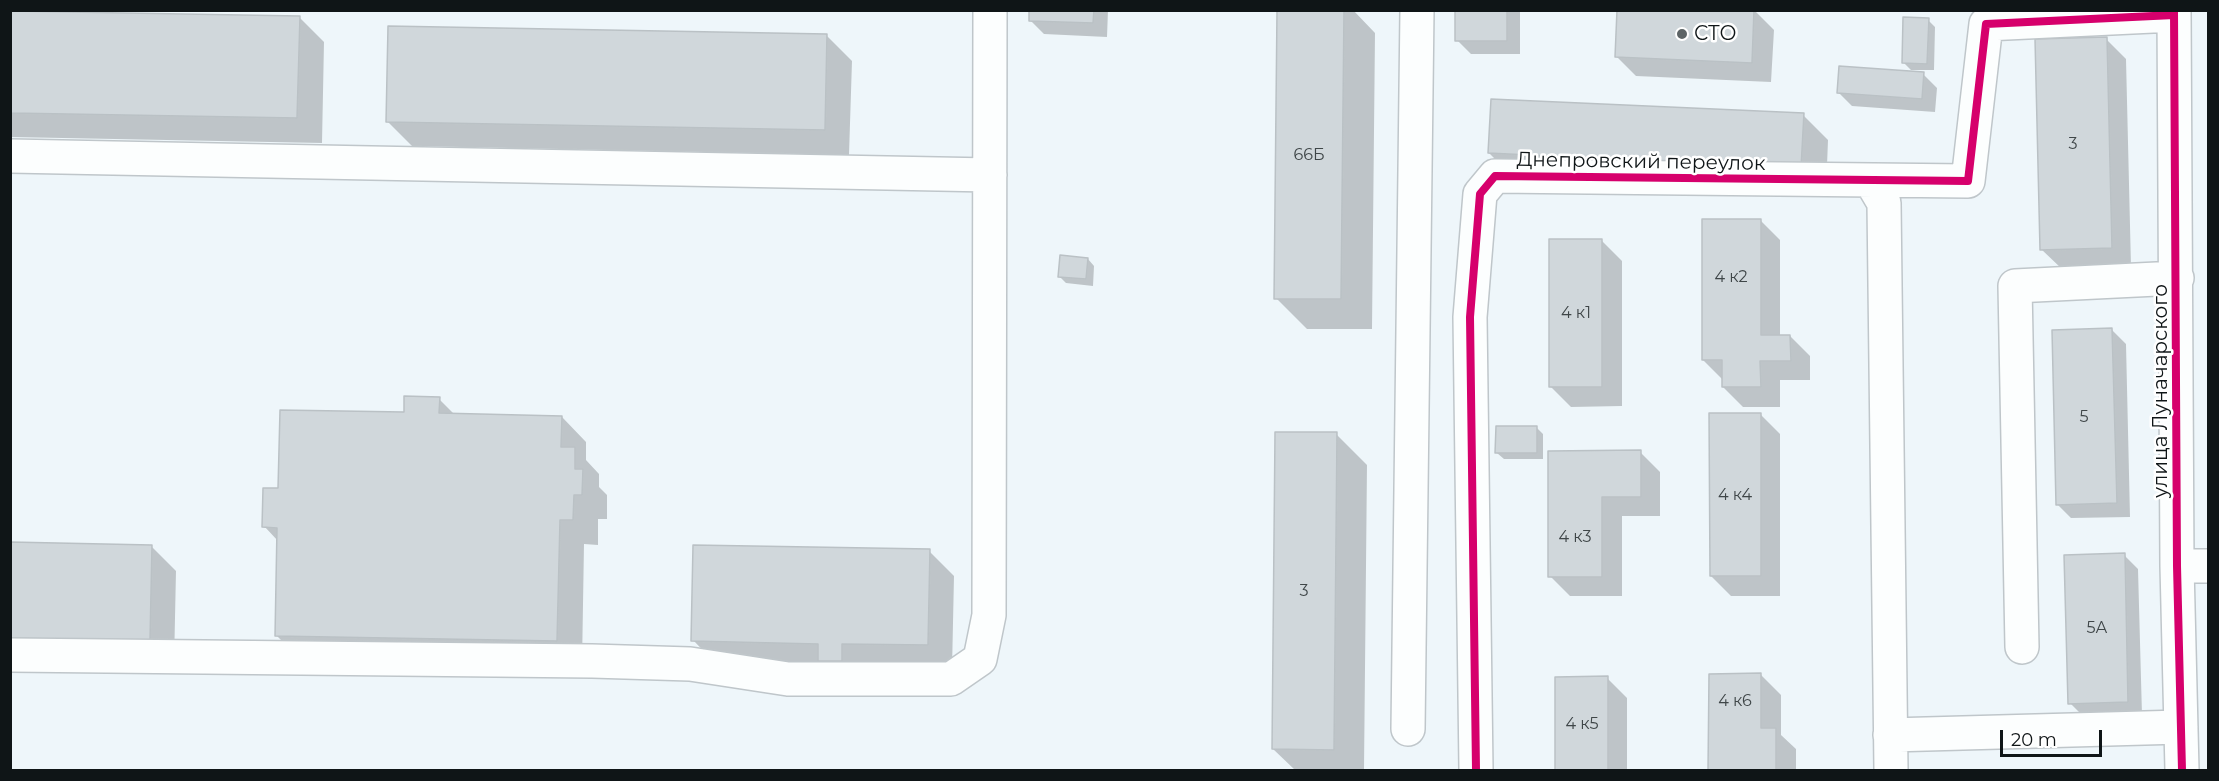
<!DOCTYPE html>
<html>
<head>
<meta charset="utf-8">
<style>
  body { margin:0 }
  #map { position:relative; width:2219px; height:781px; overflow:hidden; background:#eef6fa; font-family:Montserrat,sans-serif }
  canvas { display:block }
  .frame { position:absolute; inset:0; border:12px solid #0f1517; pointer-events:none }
  .scale { position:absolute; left:2000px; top:730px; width:102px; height:27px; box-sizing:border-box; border:3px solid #0f1517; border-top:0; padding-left:8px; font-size:18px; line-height:21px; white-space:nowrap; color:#0f1517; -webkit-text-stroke:4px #fff; paint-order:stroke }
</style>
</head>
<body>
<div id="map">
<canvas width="2219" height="781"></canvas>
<div class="frame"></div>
<div class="scale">20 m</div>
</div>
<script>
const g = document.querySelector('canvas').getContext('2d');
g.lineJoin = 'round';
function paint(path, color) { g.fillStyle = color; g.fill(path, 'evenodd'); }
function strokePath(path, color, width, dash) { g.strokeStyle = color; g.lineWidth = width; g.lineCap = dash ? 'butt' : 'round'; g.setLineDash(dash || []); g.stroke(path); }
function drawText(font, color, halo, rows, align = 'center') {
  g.font = font + ' Montserrat,sans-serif'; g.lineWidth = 5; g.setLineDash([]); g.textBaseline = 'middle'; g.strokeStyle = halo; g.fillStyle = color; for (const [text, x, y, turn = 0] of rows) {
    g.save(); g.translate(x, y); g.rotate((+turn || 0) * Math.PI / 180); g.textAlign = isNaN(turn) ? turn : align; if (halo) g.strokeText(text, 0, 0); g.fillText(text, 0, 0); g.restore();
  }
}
const shadow = new Path2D(`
  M1031 10H1108L1107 37 1044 34 1030 20Z
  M1279 10H1353L1375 33 1372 329H1307L1276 298Z
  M1457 10H1520V54H1471L1457 40Z
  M1619 10H1754L1774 30 1771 82 1636 76 1616 56Z
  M10 12 299 17 324 42 322 143 10 137Z
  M1928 20 1935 27 1934 70H1911L1904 63Z
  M827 36 852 61 849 155 412 146 388 122Z
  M2106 39 2126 59 2131 267 2062 269 2041 249Z
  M1923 74 1937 88 1935 112 1852 106 1838 92Z
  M1803 115 1828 140 1826 192 1514 178 1489 153Z
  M1760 220 1780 240V336H1790L1810 356V380H1780V407H1743L1723 387V380L1703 360Z
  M1602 241 1622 261V406L1571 407 1551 387Z
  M1088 259 1094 266 1093 286 1066 283 1059 276Z
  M2112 330 2126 344 2130 517 2071 518 2057 504Z
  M439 399 455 415 562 417 586 442V460L599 474V487L607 495V519H598V545L584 544 582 665 301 660 276 635 278 541 264 526 280 490 405 414Z
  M1760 414 1780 434V596H1731L1711 576Z
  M1536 427 1543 434V459H1504L1497 453Z
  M1336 434 1367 465 1364 770H1295L1273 749Z
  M1550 452H1640L1660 472V516H1622V596H1570L1550 576Z
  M10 544 151 546 176 571 174 665 10 662Z
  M929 551 954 576 952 670 717 665 693 640Z
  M2124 555 2138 569 2142 715 2084 717 2070 703Z
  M1710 675H1761L1781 695V735L1796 749V770H1710Z
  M1557 678H1607L1627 698V770H1557Z`);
const building = new Path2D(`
  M1029 10H1094L1093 23 1029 21Z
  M1277 10H1344L1341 299H1274Z
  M1455 10H1507V41H1455Z
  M1617 10H1754L1752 63 1615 57Z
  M10 11 300 16 297 118 10 113Z
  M1903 17 1929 18 1927 64 1902 63Z
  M388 26 827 34 825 130 386 122Z
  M2107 37 2112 248 2040 250 2035 39Z
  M1839 66 1924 72 1922 99 1837 93Z
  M1491 99 1804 113 1801 168 1488 153Z
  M1702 219H1761V335H1790L1791 361H1760L1761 387H1722V360H1702Z
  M1549 239H1602V387H1549Z
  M1060 255 1088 258 1086 279 1058 277Z
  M2112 328 2117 503 2056 505 2052 330Z
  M404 396 440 397 439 413 562 416 561 447H575V469H583L582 495H574L573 520H560L557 641 275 636 277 528 262 527 263 488H278L280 410 404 412Z
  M1709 413H1761V576H1710Z
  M1496 426H1537V453H1495Z
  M1275 432H1337L1334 750 1272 749Z
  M1641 450V497H1602V577H1548V451Z
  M10 542 152 545 150 641 10 638Z
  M693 545 930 549 928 645 842 644V661H818V644L691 641Z
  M2125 553 2128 702 2068 704 2064 555Z
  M1761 673V728H1776V770H1708L1709 674Z
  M1608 676V770H1555V677Z`);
const minor = new Path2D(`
  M2174 10 2177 566 2182 770
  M10 156 990 175
  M1871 181 1884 203 1891 770
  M2177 566H2208
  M2022 647 2015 286 2177 278
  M10 655 592 661 690 664 788 679H951L980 659 989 615 990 10
  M1408 729 1417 10
  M1890 735 2181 727
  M1476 770 1470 317 1480 194 1495 176 1968 181 1986 24 2174 15`);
const cycleway = new Path2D(`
  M2174 10 2177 566 2182 770
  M1476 770 1470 317 1480 194 1495 176 1968 181 1986 24 2174 15`);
const markers = [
  [1682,34,6,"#5d6466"]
];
const numberNames = [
  ["3",2073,144],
  ["66Б",1309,155],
  ["4 к2",1731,277],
  ["4 к1",1576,313],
  ["5",2084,417],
  ["4 к4",1735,495],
  ["4 к3",1575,537],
  ["3",1304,591],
  ["5А",2097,628],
  ["4 к6",1735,701],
  ["4 к5",1582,724]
];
const poiNames = [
  ["СТО",1694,34]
];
const streetNames = [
  ["Днепровский переулок",1641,162,1],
  ["улица Луначарского",2161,391,-90]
];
paint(shadow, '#0003');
paint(building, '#d0d7db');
strokePath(building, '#bac1c5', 1.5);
strokePath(minor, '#bfc6ca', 36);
strokePath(minor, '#fcfefe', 33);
strokePath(cycleway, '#d6006c', 8);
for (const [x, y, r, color] of markers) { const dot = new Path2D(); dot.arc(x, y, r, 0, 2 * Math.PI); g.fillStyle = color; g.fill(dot); strokePath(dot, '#fff', 2); }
drawText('16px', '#3f4648', null, numberNames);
drawText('20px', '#0f1517', '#fff', poiNames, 'left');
drawText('20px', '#0f1517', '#fff', streetNames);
</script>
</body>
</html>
